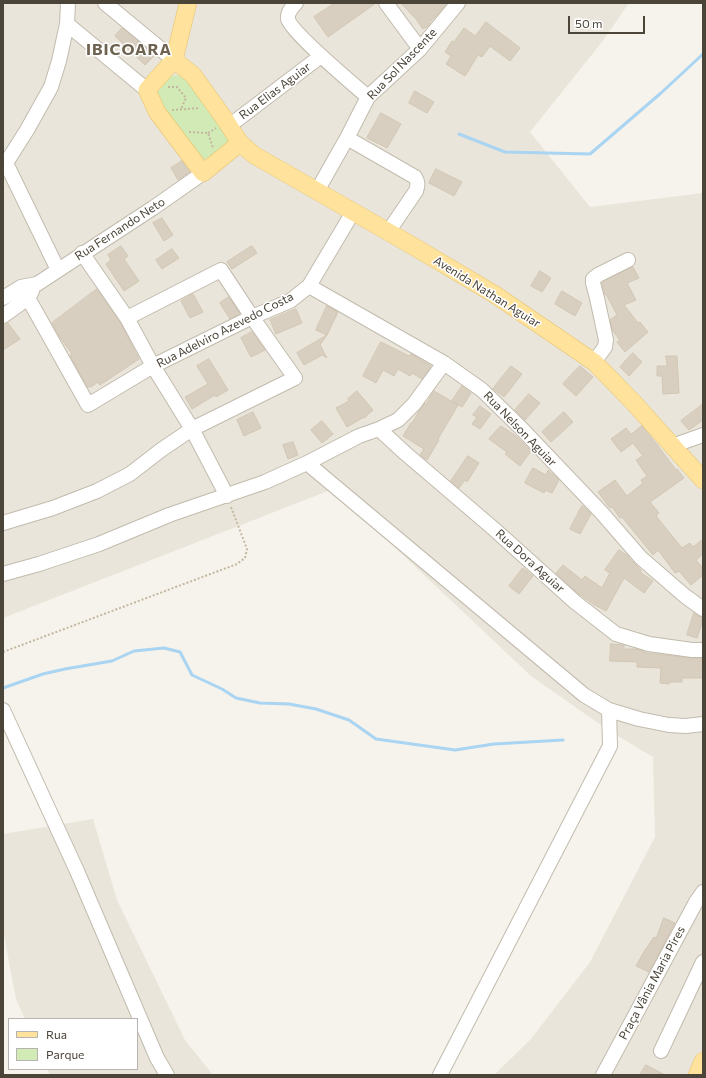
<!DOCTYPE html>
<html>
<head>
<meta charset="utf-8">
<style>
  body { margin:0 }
  #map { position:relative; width:706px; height:1078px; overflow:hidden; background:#f6f3ec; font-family:Commissioner,sans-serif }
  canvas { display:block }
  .frame { position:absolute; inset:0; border:4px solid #4b4439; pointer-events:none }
  .legend { position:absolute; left:8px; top:1018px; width:130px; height:52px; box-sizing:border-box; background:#fff; border:1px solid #b7b4b0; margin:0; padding:5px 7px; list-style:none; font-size:12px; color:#4b4439 }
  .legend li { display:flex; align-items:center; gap:8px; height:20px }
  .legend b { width:20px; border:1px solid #b7b4b0 }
  .scale { position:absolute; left:568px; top:16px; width:77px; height:18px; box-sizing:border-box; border:2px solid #4b4439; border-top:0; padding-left:5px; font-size:12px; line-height:14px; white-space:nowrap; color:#4b4439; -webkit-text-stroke:3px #fff; paint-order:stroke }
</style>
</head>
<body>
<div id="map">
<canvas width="706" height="1078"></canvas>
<div class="frame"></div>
<ul class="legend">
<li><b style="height:5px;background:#ffe39c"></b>Rua</li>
<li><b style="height:11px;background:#d2eab5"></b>Parque</li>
</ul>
<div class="scale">50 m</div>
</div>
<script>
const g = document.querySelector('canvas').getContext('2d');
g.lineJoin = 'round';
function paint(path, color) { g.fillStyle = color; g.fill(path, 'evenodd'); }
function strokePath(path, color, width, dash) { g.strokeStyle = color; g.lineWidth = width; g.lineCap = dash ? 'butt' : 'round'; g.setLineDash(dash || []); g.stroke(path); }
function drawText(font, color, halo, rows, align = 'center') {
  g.font = font + ' Commissioner,sans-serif'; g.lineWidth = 3; g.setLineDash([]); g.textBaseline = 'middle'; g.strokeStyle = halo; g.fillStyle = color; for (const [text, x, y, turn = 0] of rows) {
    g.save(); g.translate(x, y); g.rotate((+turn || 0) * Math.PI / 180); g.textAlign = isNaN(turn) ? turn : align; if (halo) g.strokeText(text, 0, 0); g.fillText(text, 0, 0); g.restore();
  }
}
const residential = new Path2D(`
  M3 3H629L602 42 530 132 590 207 703 193V1075H494L531 1039 590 962 655 837 653 757 608 730 531 676 333 489 3 618Z
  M93 819 117 900 185 1040 213 1075H50L47 1069H137V1019H25L16 999 3 930V834Z`);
const green = new Path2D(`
  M183 75 232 142 199 163 157 101V90L171 76Z`);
const stream = new Path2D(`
  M459 134 505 152 590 154 661 93 703 54
  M3 688 43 674 65 669 112 661 134 651 164 648 180 652 192 675 222 689 236 698 260 703 289 704 316 709 349 720 376 739 455 750 494 744 563 740`);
const building = new Path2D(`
  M335 3H376L328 37 314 17Z
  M401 3H447L436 16 430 22V23L428 26 423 29 416 19Z
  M486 22 520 48 510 61 490 46 482 57 478 55 465 76 446 64 451 56 445 52 452 41 454 42 464 28 475 36Z
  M122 28 155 55 145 65 115 36Z
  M415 91 434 102 427 113 409 103Z
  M381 113 401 124 387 148 367 138Z
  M182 161 190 172 178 180 171 168Z
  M436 169 462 182 454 196 429 183Z
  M162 218 173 235 164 241 153 223Z
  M121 246 128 256 124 259 139 281 124 291 106 264 111 260 108 255Z
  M252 246 257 253 232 269 227 262Z
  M172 249 179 258 162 269 156 260Z
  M633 267 639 278 627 283 636 300 624 305 638 323 640 322 648 332 625 352 617 342 620 340 612 330 610 320 617 315 606 294 605 295 602 283Z
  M540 271 551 278 542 292 531 286Z
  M97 289 120 322 139 359 100 385 98 382 91 387H87L70 355 72 354 59 336 52 323Z
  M562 291 582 303 575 316 555 304Z
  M193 294 203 312 190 318 181 301Z
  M229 297 240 314 230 319 220 303Z
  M327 306 338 312 327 335 316 330Z
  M296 309 302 323 276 334 270 320Z
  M8 323 20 339 3 350V327Z
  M252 332 265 350 251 357 241 338Z
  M327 335 320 345 327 358 322 355 304 365 297 353Z
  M381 342 409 356 411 354 431 366 422 379 412 373 410 376 398 369 394 376 383 370 376 383 363 376Z
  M633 353 642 362 629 376 620 367Z
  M666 356H677L679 393 663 394 662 376H657V366H667Z
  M209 359 228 390 216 397 215 395 192 409 185 397 208 384 197 366Z
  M511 366 522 374 504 397 493 389Z
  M580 366 593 377 576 396 563 384Z
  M462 386 471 393 462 407 452 401Z
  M357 391 373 410 364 418V417L347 427 336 408 349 401 348 399Z
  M434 391 458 405 438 439 439 440 427 460 420 455 424 449 403 436 411 423H412L420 410 425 403 426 404Z
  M529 394 540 403 525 420 515 410Z
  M703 404V420L689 430 681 421Z
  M480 406 491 414 480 429 472 424 477 417 473 415Z
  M253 412 261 428 244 436 237 420Z
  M564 412 573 422 551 442 542 432Z
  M322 421 333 434 322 443 311 430Z
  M501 426 516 436 531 451 520 466 505 454 507 452 489 439Z
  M642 426 655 442 676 470 677 469 684 478 650 502 659 513 656 516 682 548 690 543 693 547 703 539V554L696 560 703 568V575L691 585 679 571 675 573 658 550 653 555 622 517 620 518 612 507 610 508 598 492 615 480 627 496 643 483 641 480 647 476 636 460 643 456 633 443 621 452 611 439 626 428 631 434Z
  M293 442 298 455 288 459 283 445Z
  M468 456 479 463 467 482 465 480 459 488 451 481Z
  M533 468 546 475 548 470 559 480 552 493 545 490 544 493 525 483Z
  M582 506 585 508 591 514 580 534 570 529Z
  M619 550 627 555 630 559 641 570 640 572 653 581 644 593 624 578 606 611 593 604 575 591 556 573 563 565 582 580 585 576 602 588 610 573 605 570Z
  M523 568 533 576 519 594 509 586Z
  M694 613 698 616 703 617V620L697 638 687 635Z
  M611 644 623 645H624V649H637L647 653 691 658H703V678H682V682H670L669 684 660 683 661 668 637 667V662L610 661Z
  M664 918 675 923 649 972 636 966 645 950 654 937 656 938Z
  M646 1065 665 1075H640Z`);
const path = new Path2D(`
  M168 87H177L186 98 181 109
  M172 110 200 108
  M189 132 208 133 213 148
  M208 133 216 128
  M3 652 237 564 245 558 247 549 231 507`);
const minor = new Path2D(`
  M105 3 174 60
  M296 3C292 7 287 13 288 19 291 32 354 85 368 97
  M386 3 420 49
  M67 24 147 90
  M229 126 321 56
  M347 138 415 177C418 182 418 185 416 191L388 232
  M6 163 58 270
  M3 166 6 163 27 130 51 87 59 61 67 24 68 3
  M317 191 347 138 368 97 420 49 458 3
  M82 253 127 318 153 366 192 429 227 496
  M309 286 444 363 482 390 521 428 601 512 641 558 685 596 703 609
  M21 287 28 298 88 405 153 366 252 317 290 301 309 286 353 212
  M3 298 21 287 37 284 153 208 203 173
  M3 316 28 298 32 291
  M594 362 605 347 606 340 597 298 593 283V279L598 275 628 260
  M379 429 405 453 494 529 575 602 616 634 649 644 692 650H703
  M672 446 703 435
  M307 463 584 695 609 710 639 719 669 725 686 726 703 724
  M3 523 53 508 97 491 130 474 161 450 192 429 295 378 252 317 221 270 127 318
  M3 574 39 564 99 544 169 515 265 482 307 463 359 436 379 429 398 420 414 404 444 363
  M3 710 77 871 157 1058 167 1075
  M661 1051 703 962
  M440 1075 610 746 609 710
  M603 1075 696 902 703 892`);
const major = new Path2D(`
  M188 3 174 60 147 90 157 112 203 173 240 143
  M174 60 193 75 226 121 240 143 254 155 406 242 494 294 594 362 634 403 703 480
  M697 1075 703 1061`);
const streetNames = [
  ["Rua Sol Nascente",402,64,-46],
  ["Rua Elias Aguiar",275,91,-37],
  ["Rua Fernando Neto",120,229,-33],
  ["Avenida Nathan Aguiar",487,292,32],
  ["Rua Adelviro Azevedo Costa",225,330,-27],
  ["Rua Nelson Aguiar",520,429,46],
  ["Rua Dora Aguiar",530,561,42],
  ["Praça Vânia Maria Pires",652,983,-62]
];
const districtNames = [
  ["IBICOARA",129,50]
];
paint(residential, '#eae5da');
paint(green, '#d2eab5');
strokePath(stream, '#a9d4f2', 3);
paint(building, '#d8cfc1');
strokePath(building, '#d3c7b4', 1);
strokePath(minor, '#c2bbae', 16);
strokePath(major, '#e6c16a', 18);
strokePath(path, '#c4b79f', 2, [2, 2]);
strokePath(minor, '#fff', 14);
strokePath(major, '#ffe39c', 17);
drawText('12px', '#4b4439', '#fff', streetNames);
g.letterSpacing = '1px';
drawText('bold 16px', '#6e6250', '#fff', districtNames);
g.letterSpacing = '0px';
</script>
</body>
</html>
